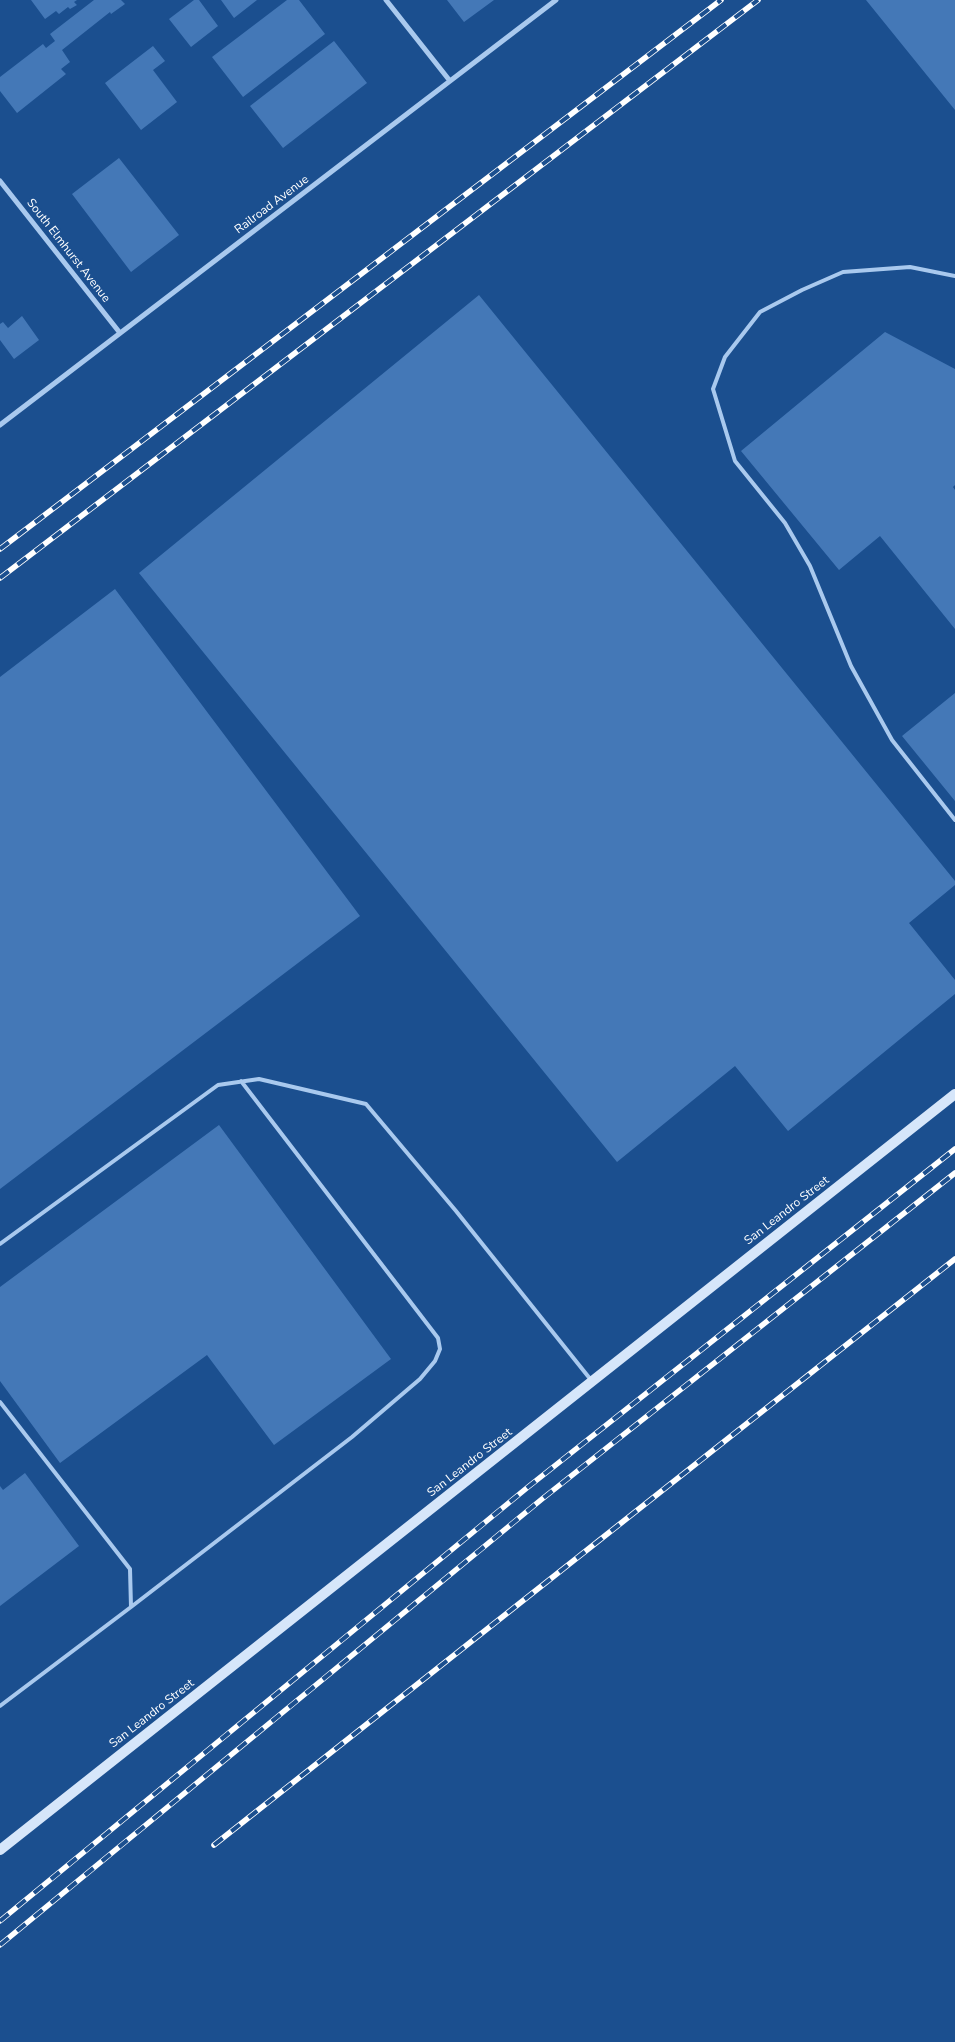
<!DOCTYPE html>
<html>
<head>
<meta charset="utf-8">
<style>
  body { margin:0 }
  canvas { display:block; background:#1b4f8f }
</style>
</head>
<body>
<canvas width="955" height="2042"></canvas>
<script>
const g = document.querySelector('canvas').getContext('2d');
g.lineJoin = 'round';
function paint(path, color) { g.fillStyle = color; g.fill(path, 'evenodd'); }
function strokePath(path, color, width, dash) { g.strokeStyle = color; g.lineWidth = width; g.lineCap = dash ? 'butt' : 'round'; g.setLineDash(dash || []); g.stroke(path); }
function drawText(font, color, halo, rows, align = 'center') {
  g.font = font + ' "Nunito Sans",sans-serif'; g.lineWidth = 4.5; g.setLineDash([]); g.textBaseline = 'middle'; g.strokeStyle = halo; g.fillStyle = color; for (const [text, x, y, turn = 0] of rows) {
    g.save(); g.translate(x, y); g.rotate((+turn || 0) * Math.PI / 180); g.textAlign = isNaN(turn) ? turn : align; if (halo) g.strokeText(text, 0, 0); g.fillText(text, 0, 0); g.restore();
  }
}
const building = new Path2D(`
  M31 0H77L74 2 77 5 70 9 68 7 59 14 56 11 45 19Z
  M94 0H121L125 4 111 14 110 12 62 50 70 62 61 69 66 74 17 113 0 91V77L43 44 46 48 55 41 50 34Z
  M194 0H199L218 26 191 47 169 19Z
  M221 0H257L234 18Z
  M287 0H299L325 34 243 97 212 57Z
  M447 0H494L464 22Z
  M866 0H955V110Z
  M334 41 367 83 283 148 250 106Z
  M153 46 165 61 153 70 177 102 141 130 105 83Z
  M119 158 179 235 131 272 72 194Z
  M479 295 955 881V885L909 923 955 980V994L788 1131 735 1066 617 1162 139 573Z
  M22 316 39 340 14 359 0 340V324L3 322 8 328Z
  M885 332 955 369V485L953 487 955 490V629L880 536 839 570 741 451Z
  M115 589 360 916 0 1189V677Z
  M955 693V801L902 736Z
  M219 1125 391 1359 274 1445 207 1355 60 1463 0 1381V1287Z
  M25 1473 79 1546 0 1606V1486L3 1490Z`);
const service = new Path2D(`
  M955 276 910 267 843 272 802 290 760 312 725 357 713 389 735 461 785 523 810 566 851 666 892 740 955 820
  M0 1244 218 1085 259 1079 366 1104 456 1211 591 1380
  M0 1402 130 1569 131 1607 0 1706
  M131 1607 352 1437 420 1379 435 1361 440 1349 438 1338 241 1081`);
const minor = new Path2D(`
  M386 0 450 81
  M0 181 120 333
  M0 425 556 0`);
const secondary = new Path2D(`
  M0 1850 955 1094`);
const rail = new Path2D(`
  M0 549 721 0
  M0 578 758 0
  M214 1845 955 1259
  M0 1921 528 1487 955 1149
  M0 1945 542 1499 955 1173`);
const streetNames = [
  ["Railroad Avenue",272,205,-37],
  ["South Elmhurst Avenue",68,251,52],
  ["San Leandro Street",787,1211,-38],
  ["San Leandro Street",470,1463,-38],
  ["San Leandro Street",152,1714,-38]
];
paint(building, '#4478b7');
strokePath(service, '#a9c9ee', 4);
strokePath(minor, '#a9c9ee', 5);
strokePath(secondary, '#d6e6fa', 10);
strokePath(rail, '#fff', 5.5);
strokePath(rail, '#1b4f8f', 4, [11]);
drawText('12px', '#fff', '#1b4f8f', streetNames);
</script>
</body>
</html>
